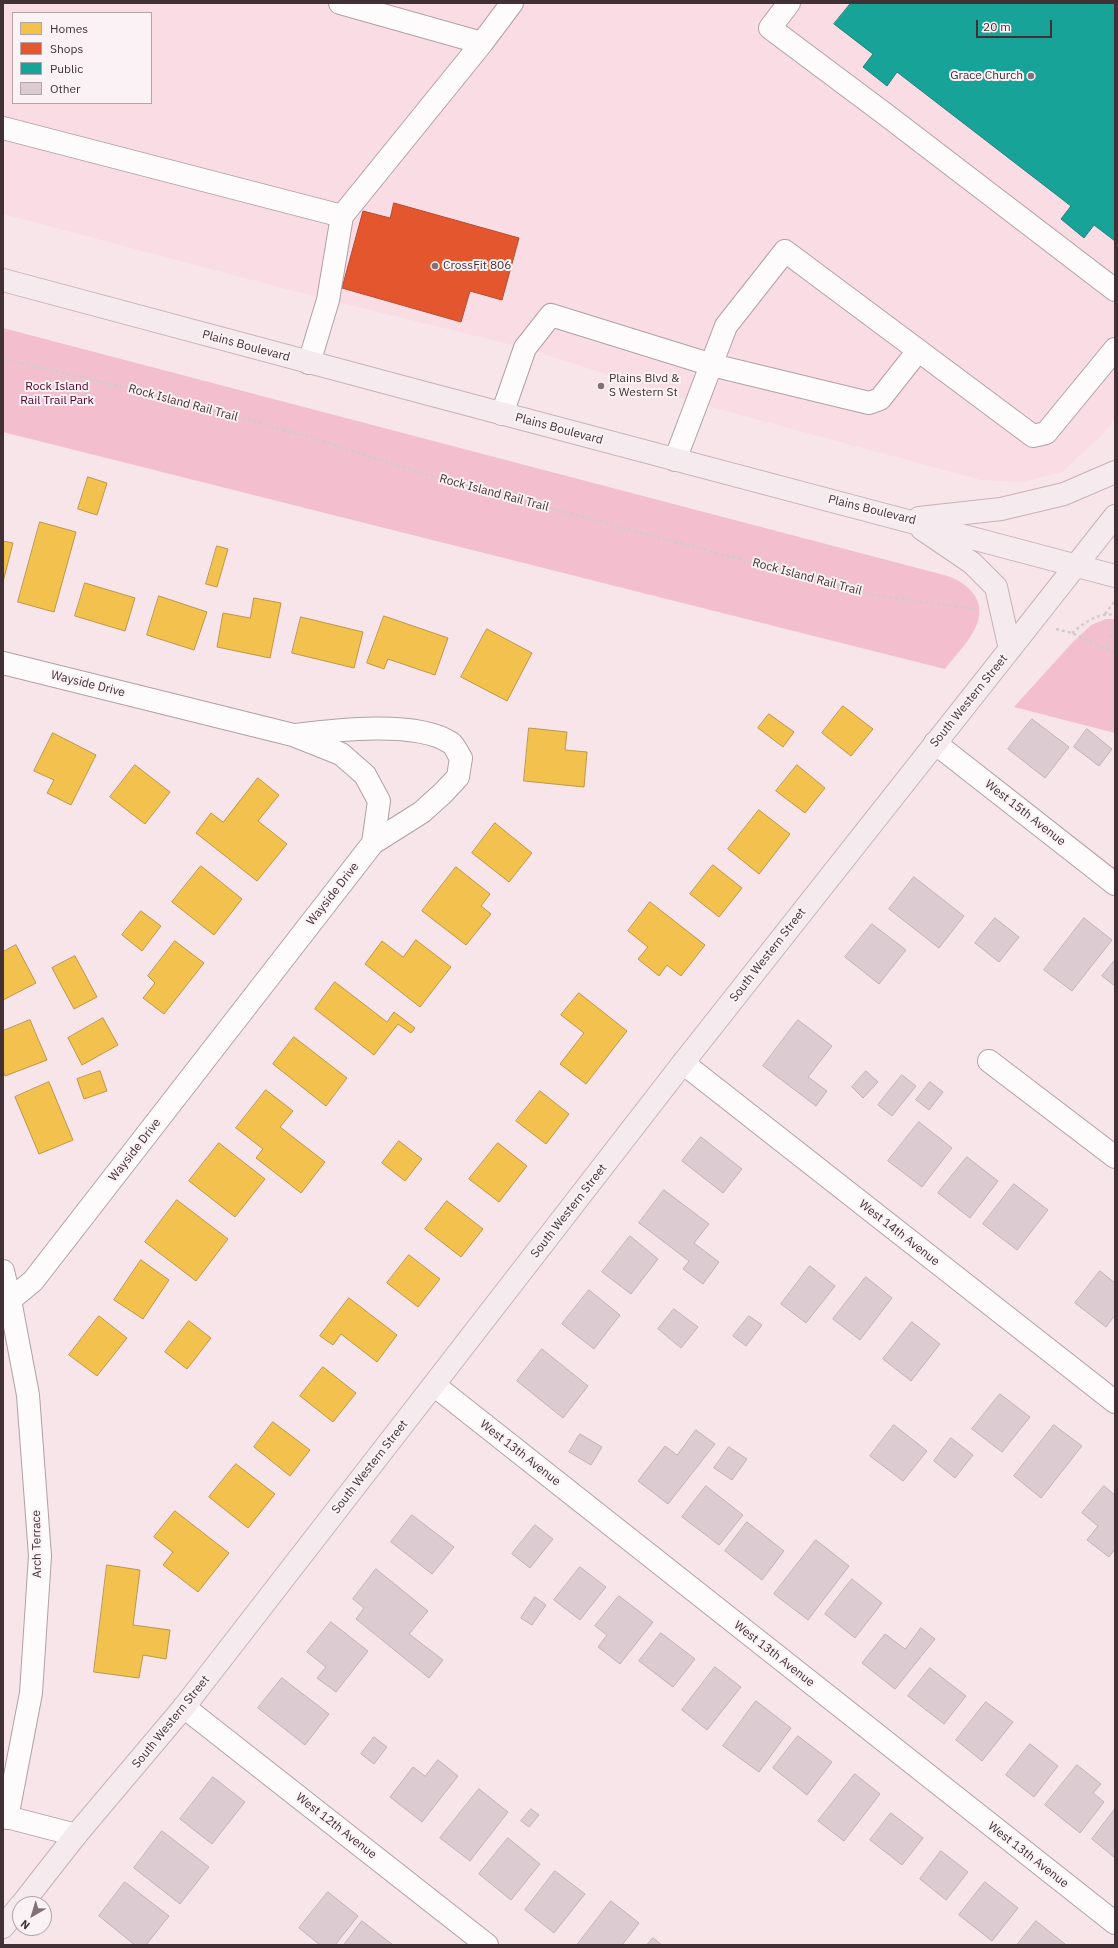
<!DOCTYPE html>
<html>
<head>
<meta charset="utf-8">
<style>
  body { margin:0 }
  #map { position:relative; width:1118px; height:1948px; overflow:hidden; background:#f7e5ea; font-family:"IBM Plex Sans",sans-serif }
  canvas { display:block }
  .frame { position:absolute; inset:0; border:4px solid #413136; pointer-events:none }
  .legend { position:absolute; left:12px; top:12px; width:140px; height:92px; box-sizing:border-box; background:#fbf2f5; border:1px solid #b1a5a9; margin:0; padding:5px 7px; list-style:none; font-size:12px; color:#413136 }
  .legend li { display:flex; align-items:center; gap:8px; height:20px }
  .legend b { width:20px; border:1px solid #b1a5a9 }
  .north { position:absolute; left:12px; top:1896px; width:40px; height:40px; box-sizing:border-box; background:#fbf2f5; border:1px solid #b1a5a9; border-radius:50%; rotate:218deg; font-size:11px; font-weight:700; line-height:16px; text-align:center; color:#413136 }
  .north::after { content:''; display:block; margin:auto; width:14px; height:18px; background:#817075; clip-path:polygon(50% 0,100% 100%,50% 72%,0 100%) }
  .scale { position:absolute; left:976px; top:20px; width:76px; height:18px; box-sizing:border-box; border:2px solid #413136; border-top:0; padding-left:5px; font-size:12px; line-height:14px; white-space:nowrap; color:#413136; -webkit-text-stroke:3px #fbf2f5; paint-order:stroke }
</style>
</head>
<body>
<div id="map">
<canvas width="1118" height="1948"></canvas>
<div class="frame"></div>
<ul class="legend">
<li><b style="height:11px;background:#f2c14e"></b>Homes</li>
<li><b style="height:11px;background:#e4572e"></b>Shops</li>
<li><b style="height:11px;background:#17a398"></b>Public</li>
<li><b style="height:11px;background:#dcccd1"></b>Other</li>
</ul>
<div class="north">N</div>
<div class="scale">20 m</div>
</div>
<script>
const g = document.querySelector('canvas').getContext('2d');
g.lineJoin = 'round';
function paint(path, color) { g.fillStyle = color; g.fill(path, 'evenodd'); }
function strokePath(path, color, width, dash) { g.strokeStyle = color; g.lineWidth = width; g.lineCap = dash ? 'butt' : 'round'; g.setLineDash(dash || []); g.stroke(path); }
function drawText(font, color, halo, rows, align = 'center') {
  g.font = font + ' "IBM Plex Sans",sans-serif'; g.lineWidth = 4; g.setLineDash([]); g.textBaseline = 'middle'; g.strokeStyle = halo; g.fillStyle = color; for (const [text, x, y, turn = 0] of rows) {
    g.save(); g.translate(x, y); g.rotate((+turn || 0) * Math.PI / 180); g.textAlign = isNaN(turn) ? turn : align; if (halo) g.strokeText(text, 0, 0); g.fillText(text, 0, 0); g.restore();
  }
}
const built = new Path2D(`
  M3 3H1115V419L1103 434 1062 472 1024 482 981 480 696 403 525 348 301 293 3 214ZM13 13H151V103H13Z`);
const green = new Path2D(`
  M3 328 944 575C957 579 967 584 975 596 991 622 960 649 945 669L3 432Z
  M1106 619H1115V733L1014 707 1072 643 1091 625Z`);
const homes = new Path2D(`
  M88 477 107 483 97 515 78 509Z
  M40 522 76 532 54 612 18 602Z
  M3 541 13 543 3 582Z
  M217 546 228 549 217 587 206 584Z
  M85 583 135 598 125 631 75 616Z
  M159 596 207 612 194 650 147 635Z
  M254 598 281 603 270 658 217 647 223 613 250 618Z
  M384 616 448 638 435 675 388 659 384 669 367 663Z
  M301 617 363 632 354 668 292 653Z
  M487 629 532 653 507 701 461 677Z
  M843 706 873 729 851 756 822 733Z
  M769 714 794 732 783 747 758 728Z
  M529 728 567 732 565 750 587 752 584 787 524 781Z
  M53 733 96 755 71 805 47 793 54 780 34 771Z
  M135 765 170 792 145 824 110 797Z
  M797 765 825 788 805 813 776 791Z
  M258 778 279 795 258 821 287 844 257 881 196 833 211 813 223 822Z
  M759 810 790 834 759 874 728 849Z
  M495 823 532 853 509 882 472 853Z
  M713 865 742 888 719 917 690 894Z
  M201 866 242 899 214 935 172 902Z
  M456 867 490 894 481 906 491 914 466 945 422 911Z
  M650 902 705 945 681 976 667 965 659 976 638 959 648 947 628 931Z
  M141 911 161 926 142 951 122 935Z
  M416 940 451 967 420 1007 365 964 382 941 403 957Z
  M175 941 204 963 164 1014 143 998 155 983 148 976Z
  M16 945 36 983 3 1000V952Z
  M75 956 97 997 74 1009 52 968Z
  M335 982 387 1022 394 1012 415 1028 411 1033 398 1024 374 1055 315 1009Z
  M579 993 627 1031 586 1084 560 1064 584 1033 561 1015Z
  M103 1018 118 1045 82 1065 68 1038Z
  M30 1020 47 1060 5 1076 3 1070V1031Z
  M294 1037 347 1078 326 1106 273 1064Z
  M100 1071 107 1091 84 1099 77 1079Z
  M49 1082 73 1140 39 1154 15 1097Z
  M266 1090 293 1111 280 1127 325 1162 301 1193 256 1158 263 1149 236 1128Z
  M540 1091 569 1114 546 1144 516 1121Z
  M399 1141 422 1159 405 1181 382 1163Z
  M219 1143 265 1179 235 1217 189 1181Z
  M498 1143 527 1166 499 1202 469 1179Z
  M177 1200 228 1239 196 1281 145 1242Z
  M447 1201 483 1229 461 1257 425 1229Z
  M409 1255 440 1279 418 1307 387 1283Z
  M141 1260 169 1280 143 1319 114 1300Z
  M349 1298 397 1335 377 1362 341 1334 333 1345 320 1336Z
  M99 1316 127 1338 97 1376 69 1355Z
  M189 1321 211 1338 187 1369 165 1352Z
  M323 1367 356 1393 333 1422 300 1396Z
  M273 1422 310 1450 290 1476 254 1447Z
  M236 1464 275 1494 248 1528 209 1497Z
  M175 1511 229 1553 198 1592 163 1565 173 1552 154 1537Z
  M107 1565 140 1570 133 1625 170 1630 166 1659 143 1655 139 1678 94 1672Z`);
const shops = new Path2D(`
  M394 203 519 238 502 300 470 291 461 322 342 288 363 211 390 218Z`);
const public = new Path2D(`
  M851 3H1115V241L1094 225 1084 238 1061 219 1071 206 897 72 887 86 863 67 873 54 834 24Z`);
const building = new Path2D(`
  M1032 719 1069 747 1045 778 1008 749Z
  M1087 729 1112 749 1099 766 1074 747Z
  M914 877 964 916 939 948 889 909Z
  M995 918 1019 937 999 962 975 943Z
  M1084 918 1112 940 1072 991 1044 970Z
  M872 924 906 950 879 984 845 957Z
  M1115 960V986L1102 976Z
  M798 1020 832 1046 808 1077 827 1091 816 1106 763 1066Z
  M866 1071 878 1082 863 1098 852 1087Z
  M902 1075 916 1086 892 1116 878 1105Z
  M930 1082 943 1092 929 1110 916 1100Z
  M919 1122 952 1148 922 1187 888 1161Z
  M701 1137 742 1169 723 1193 682 1161Z
  M967 1157 998 1181 970 1218 938 1193Z
  M1014 1184 1048 1210 1017 1250 983 1224Z
  M664 1190 709 1224 694 1243 719 1262 703 1284 683 1269 689 1261 639 1223Z
  M630 1236 658 1259 631 1294 602 1272Z
  M810 1266 835 1286 806 1323 781 1304Z
  M1100 1271 1115 1283V1315L1106 1327 1075 1303Z
  M866 1277 892 1298 860 1340 833 1319Z
  M589 1290 620 1315 594 1349 562 1324Z
  M674 1309 698 1327 681 1348 658 1329Z
  M749 1316 762 1325 746 1346 733 1336Z
  M912 1322 940 1344 911 1381 883 1359Z
  M542 1349 588 1386 563 1418 517 1381Z
  M1000 1394 1030 1417 1002 1452 972 1429Z
  M894 1425 927 1451 903 1481 870 1456Z
  M1054 1425 1082 1446 1041 1498 1014 1476Z
  M696 1430 715 1444 668 1504 638 1481 665 1446 677 1455Z
  M580 1434 602 1447 591 1465 569 1452Z
  M951 1438 973 1455 955 1478 934 1461Z
  M729 1447 747 1459 732 1480 714 1468Z
  M706 1486 743 1515 719 1545 682 1517Z
  M1104 1486 1115 1495V1549L1109 1557 1087 1540 1098 1526 1082 1513Z
  M412 1515 454 1547 432 1574 391 1542Z
  M747 1522 784 1551 762 1580 725 1551Z
  M535 1525 553 1539 530 1568 512 1554Z
  M816 1540 849 1566 808 1620 774 1594Z
  M580 1567 606 1587 580 1620 554 1600Z
  M376 1569 428 1611 409 1634 443 1660 429 1678 356 1619 364 1608 353 1599Z
  M852 1579 882 1603 855 1638 825 1614Z
  M619 1596 653 1622 620 1664 598 1647 607 1635 595 1626Z
  M535 1597 546 1605 532 1625 521 1618Z
  M331 1622 368 1651 336 1692 317 1678 326 1667 307 1652Z
  M921 1628 935 1639 895 1689 862 1663 885 1634 905 1649Z
  M661 1633 695 1659 673 1687 639 1661Z
  M715 1667 741 1687 707 1730 682 1710Z
  M930 1668 966 1696 944 1724 908 1696Z
  M282 1678 329 1714 305 1745 258 1708Z
  M756 1701 791 1728 759 1772 723 1746Z
  M986 1702 1013 1722 982 1761 956 1740Z
  M798 1736 832 1762 807 1795 773 1768Z
  M374 1737 387 1747 374 1764 361 1754Z
  M1030 1744 1058 1766 1034 1797 1006 1775Z
  M438 1760 458 1776 422 1822 390 1797 413 1767 425 1776Z
  M1077 1765 1101 1784 1093 1793 1104 1802 1080 1833 1045 1805Z
  M855 1774 880 1794 844 1841 818 1821Z
  M213 1777 245 1802 212 1844 180 1819Z
  M479 1789 508 1812 470 1861 440 1838Z
  M531 1809 539 1815 529 1827 521 1821Z
  M1115 1809V1858L1092 1839Z
  M891 1813 923 1838 902 1865 870 1840Z
  M162 1831 209 1867 180 1904 134 1868Z
  M508 1838 540 1864 511 1900 479 1874Z
  M941 1851 968 1872 946 1900 920 1879Z
  M555 1871 585 1894 554 1933 525 1910Z
  M125 1882 169 1916 146 1945H135L99 1916Z
  M985 1882 1018 1908 992 1941 959 1915Z
  M328 1892 358 1916 335 1945H320L299 1928Z
  M611 1901 639 1923 622 1945H577Z
  M362 1921 393 1945H344Z
  M1036 1921 1065 1944V1945H1017Z
  M653 1938 662 1945H647Z`);
const path = new Path2D(`
  M3 359 179 400 305 436 445 480 874 595 976 609
  M1105 614 1115 601
  M1056 629 1072 633 1115 653
  M1072 633C1084 623 1098 612 1115 615
  M1106 649 1115 621`);
const minor = new Path2D(`
  M340 3 482 43
  M789 3 770 28 885 114 1115 290
  M3 128 342 216
  M309 363 328 300 342 216 482 43 512 3
  M502 414 525 348 551 315 712 365 869 403 880 399 918 351
  M675 460 726 326 785 251 1033 436 1046 433 1115 349
  M3 663 293 735 341 754 365 775 379 801 373 843 33 1281 10 1300
  M296 735C335 730 417 720 451 743 455 746 458 754 461 758L458 777 443 793 422 812 373 843
  M935 743 1115 884
  M989 1061 1115 1157
  M683 1063 1115 1402
  M3 1271 10 1300 28 1395 40 1556 31 1693 7 1818
  M434 1385 1115 1923
  M184 1707 487 1945
  M3 1816 76 1835`);
const major = new Path2D(`
  M3 280C373 381 745 476 1115 576
  M919 518 1001 509 1064 494 1115 472
  M922 529 972 563 996 587 1010 649
  M22 1904 76 1835 184 1707 683 1063 1115 516
  M3 1927 20 1906`);
const markers = [
  [1031,76,4,"#817075"],
  [435,266,4,"#817075"],
  [601,386,4,"#817075"]
];
const poiNames = [
  ["Grace Church",1023,76,"right"],
  ["CrossFit 806",443,266],
  ["Plains Blvd &",609,379],
  ["S Western St",609,393]
];
const streetNames = [
  ["Plains Boulevard",246,346,15],
  ["Rock Island Rail Trail",183,403,15],
  ["Plains Boulevard",559,429,15],
  ["Rock Island Rail Trail",494,493,15],
  ["Plains Boulevard",872,510,14],
  ["Rock Island Rail Trail",807,577,15],
  ["Wayside Drive",88,684,14],
  ["South Western Street",969,701,-51],
  ["West 15th Avenue",1025,813,38],
  ["Wayside Drive",333,894,-52],
  ["South Western Street",768,955,-52],
  ["Wayside Drive",135,1150,-52],
  ["South Western Street",569,1211,-52],
  ["West 14th Avenue",899,1233,38],
  ["West 13th Avenue",520,1453,38],
  ["South Western Street",370,1467,-52],
  ["Arch Terrace",37,1544,-91],
  ["West 13th Avenue",774,1654,38],
  ["South Western Street",171,1722,-51],
  ["West 12th Avenue",336,1826,38],
  ["West 13th Avenue",1028,1855,38]
];
const parkNames = [
  ["Rock Island",57,387],
  ["Rail Trail Park",57,401]
];
paint(built, '#fadce4');
paint(green, '#f3bfce');
paint(homes, '#f2c14e');
strokePath(homes, '#bd9647', 1);
paint(shops, '#e4572e');
strokePath(shops, '#b34c30', 1);
paint(public, '#17a398');
strokePath(public, '#24817b', 1);
paint(building, '#dcccd1');
strokePath(building, '#c1b1b6', 1);
strokePath(minor, '#b0a1a6', 24);
strokePath(major, '#c7b0b7', 24);
strokePath(path, '#d1cbcd', 2.5, [3, 3]);
strokePath(minor, '#fefbfc', 22);
strokePath(major, '#f5ebee', 22);
for (const [x, y, r, color] of markers) { const dot = new Path2D(); dot.arc(x, y, r, 0, 2 * Math.PI); g.fillStyle = color; g.fill(dot); strokePath(dot, '#fbf2f5', 1.5); }
drawText('12px', '#413136', '#fbf2f5', poiNames, 'left');
drawText('12px', '#413136', '#fbf2f5', streetNames);
drawText('12px', '#510028', '#fbf2f5', parkNames);
</script>
</body>
</html>
